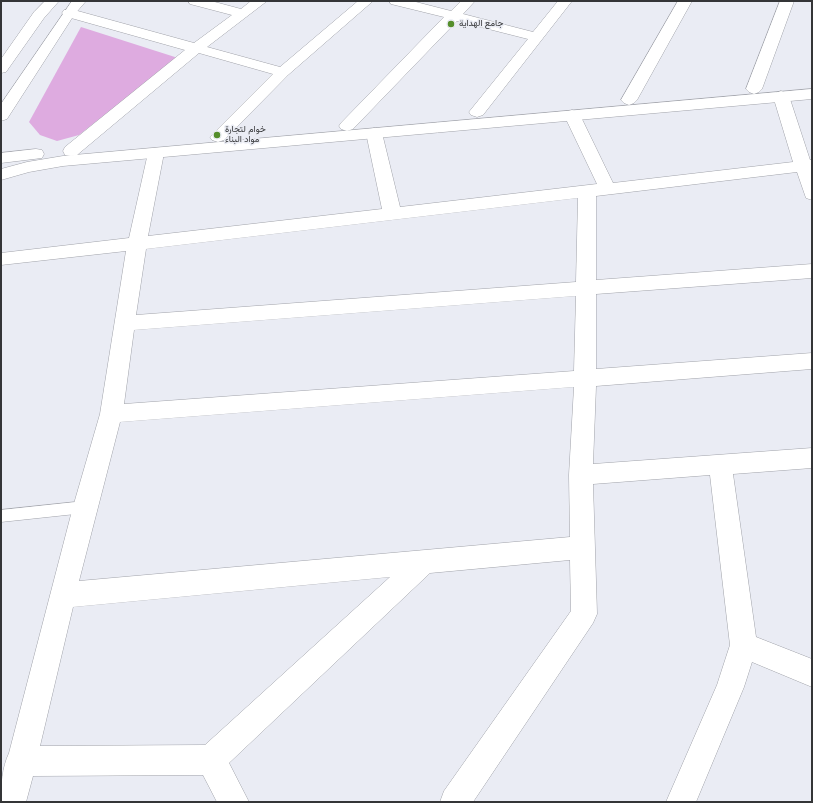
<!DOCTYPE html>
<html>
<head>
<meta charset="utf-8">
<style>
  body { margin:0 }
  #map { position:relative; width:813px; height:803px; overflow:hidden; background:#eaecf4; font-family:"Space Grotesk",sans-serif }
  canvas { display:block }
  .frame { position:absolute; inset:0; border:2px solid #343537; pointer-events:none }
</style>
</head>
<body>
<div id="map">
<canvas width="813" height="803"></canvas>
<div class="frame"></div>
</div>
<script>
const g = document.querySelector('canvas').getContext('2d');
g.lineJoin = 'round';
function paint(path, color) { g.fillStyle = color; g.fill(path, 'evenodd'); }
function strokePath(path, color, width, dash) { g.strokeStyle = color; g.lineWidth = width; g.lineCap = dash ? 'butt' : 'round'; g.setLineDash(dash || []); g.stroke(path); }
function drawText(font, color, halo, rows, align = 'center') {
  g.font = font + ' "Space Grotesk",Vazirmatn,sans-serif'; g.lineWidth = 3; g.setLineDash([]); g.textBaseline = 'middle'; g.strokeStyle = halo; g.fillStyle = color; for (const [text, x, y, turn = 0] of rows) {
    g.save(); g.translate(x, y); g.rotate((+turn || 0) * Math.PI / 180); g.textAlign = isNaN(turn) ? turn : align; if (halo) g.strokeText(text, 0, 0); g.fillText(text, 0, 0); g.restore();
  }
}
const green = new Path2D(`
  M81 27 178 58 79 135 57 141 40 135 29 122Z`);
const service = new Path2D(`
  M85 501 90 503 92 507 90 511 85 513 1 522V510Z`);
const minor = new Path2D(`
  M188 1H211L241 9 251 1H267L207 47 280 67 358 1H373L288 75 224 140 218 142 212 140 210 137 273 74 199 53 77 155 71 156 65 155 63 151 65 147 185 50 64 16 62 13 64 10H74L194 43 232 15 190 4Z
  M389 1H412L451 11 461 1H475L463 14 533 32 558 1H572L483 115 477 117 471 115 469 112 528 39 457 21 353 129 347 131 341 129 339 126 341 123 444 17 391 4Z
  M678 1H692L637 100 634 103 629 105 624 103 621 100Z
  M780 1H794L762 89 759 92 754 94 749 92 746 89Z
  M781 91 786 93 789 96 810 160H812V200L806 198 797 172 596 196V280L812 264V278L596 294V369L812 353V369L596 386 593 464 812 448V468L733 474 756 637 812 659V687L752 662 744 687 696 802H666L717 685 730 645 710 475 593 484 597 614 593 623 473 802H440L444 791 571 611 570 560 430 573 229 763 249 802H217L203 775 33 776 26 802H1C1 785 2 768 9 753L73 507 100 414 126 251 1 265V253L129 238 148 153 150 149 156 148 162 149 164 153 148 236 382 209 366 133 368 130 374 128 380 130 382 133 400 207 597 184 564 115 566 112 572 110 578 112 580 115 613 183 793 162 773 96 776 93ZM578 198 576 282 136 315 146 249ZM576 296 574 371 124 404 134 330ZM574 387 569 475 570 537 79 581 120 422ZM390 577 205 745 40 746 73 607Z`);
const secondary = new Path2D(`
  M45 1H59L44 18 6 72 1 73V59L34 12Z
  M72 1H86L74 15 7 119 1 121V104Z
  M812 89V99L63 166 29 172 1 180V169L27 162 63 156Z
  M36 149 42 150 44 154 42 158 1 163V153Z`);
const markers = [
  [451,24,4,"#558e2b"],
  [217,135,4,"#558e2b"]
];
const farPoinames = [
  ["جامع الهداية",459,24],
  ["خوام لتجارة",225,130],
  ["مواد البناء",225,140]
];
paint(green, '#deabe0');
strokePath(service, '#a0a2a9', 1);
strokePath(minor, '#a0a2a9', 1);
strokePath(secondary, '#a0a2a9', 1);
paint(service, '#fff');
paint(minor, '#fff');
paint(secondary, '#fff');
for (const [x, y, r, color] of markers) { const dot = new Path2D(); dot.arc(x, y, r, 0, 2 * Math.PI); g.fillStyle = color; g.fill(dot); strokePath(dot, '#eaecf4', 1.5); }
drawText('9px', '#343537', '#eaecf4', farPoinames, 'left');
</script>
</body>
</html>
